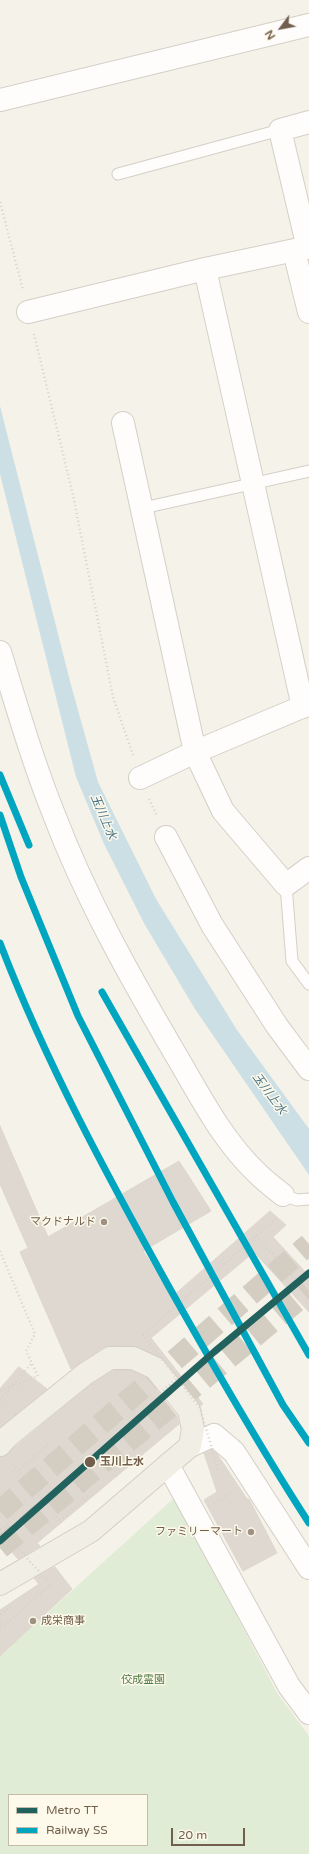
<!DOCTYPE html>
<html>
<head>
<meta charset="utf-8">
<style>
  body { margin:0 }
  #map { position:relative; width:309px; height:1854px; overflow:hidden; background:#f5f2ea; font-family:"Varela Round",sans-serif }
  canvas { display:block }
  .legend { position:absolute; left:8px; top:1794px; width:140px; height:52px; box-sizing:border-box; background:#fdf9eb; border:1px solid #c5bbab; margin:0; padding:5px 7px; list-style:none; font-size:12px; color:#715e4c }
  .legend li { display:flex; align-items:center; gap:8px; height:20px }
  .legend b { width:20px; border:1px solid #c5bbab }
  .north { position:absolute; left:261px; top:8px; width:40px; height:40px; -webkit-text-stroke:3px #fdf9eb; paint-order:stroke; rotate:238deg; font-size:11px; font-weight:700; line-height:16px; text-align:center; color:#715e4c }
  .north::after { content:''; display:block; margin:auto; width:14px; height:18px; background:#715e4c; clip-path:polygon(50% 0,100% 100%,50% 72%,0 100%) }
  .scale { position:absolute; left:171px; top:1828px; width:74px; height:18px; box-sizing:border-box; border:2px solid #715e4c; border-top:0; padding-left:5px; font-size:12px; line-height:14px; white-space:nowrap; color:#715e4c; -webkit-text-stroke:3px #fdf9eb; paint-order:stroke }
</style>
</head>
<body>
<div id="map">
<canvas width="309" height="1854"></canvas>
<ul class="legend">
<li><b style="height:5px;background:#22625e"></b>Metro TT</li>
<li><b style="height:5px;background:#00a6bf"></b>Railway SS</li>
</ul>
<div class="north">N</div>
<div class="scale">20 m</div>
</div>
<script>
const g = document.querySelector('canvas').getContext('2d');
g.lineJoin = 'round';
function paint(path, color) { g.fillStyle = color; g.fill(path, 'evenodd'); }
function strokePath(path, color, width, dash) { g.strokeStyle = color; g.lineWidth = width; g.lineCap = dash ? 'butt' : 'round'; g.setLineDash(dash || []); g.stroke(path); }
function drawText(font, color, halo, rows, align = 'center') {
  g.font = font + ' "Varela Round","Noto Sans JP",sans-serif'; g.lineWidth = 3; g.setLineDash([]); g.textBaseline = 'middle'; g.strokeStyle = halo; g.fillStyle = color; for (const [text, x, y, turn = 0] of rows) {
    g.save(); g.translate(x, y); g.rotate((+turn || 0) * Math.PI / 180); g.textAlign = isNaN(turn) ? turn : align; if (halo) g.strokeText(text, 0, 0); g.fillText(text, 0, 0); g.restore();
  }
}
const green = new Path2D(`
  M175 1497 277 1693 309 1736V1854H0V1656ZM9 1795H147V1845H9Z`);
const water = new Path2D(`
  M0 406 71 685 98 782 156 899 237 1030 309 1129V1175L195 1009 145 925 104 844 76 777 0 474Z`);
const building = new Path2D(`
  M0 1126 48 1237 179 1161 211 1211 143 1251 173 1296 270 1211 286 1225 273 1237 309 1276V1312L254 1252 151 1338 203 1404 200 1406 164 1360 138 1347 110 1346 104 1347 71 1369 20 1252 28 1248 0 1184Z
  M19 1367 47 1389 0 1427V1389Z
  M114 1370H130L147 1378 177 1416 179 1424 37 1543 40 1546 18 1559 0 1539V1457L9 1453 16 1446 92 1384Z
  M212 1450 217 1454 247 1499H249L277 1553 243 1571 204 1500 217 1492 204 1453Z
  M55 1567 72 1589 0 1656V1610L39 1584 34 1578Z`);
const primaryTunnel = new Path2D(`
  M0 1511 309 1244
  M0 1548 309 1291`);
const path = new Path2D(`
  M0 202 23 290
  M34 334 73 495 113 697 133 755
  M149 799 157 816
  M256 1236 309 1294
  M0 1251 35 1334 26 1351 38 1376 0 1391
  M25 1371 32 1363
  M13 1464 61 1522
  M20 1469 49 1444
  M214 1503 232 1492
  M63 1518 88 1496
  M1 1530 16 1516
  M0 1614 11 1607
  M0 1626 7 1623 52 1583`);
const lane = new Path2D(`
  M118 174 280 130
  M143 508 309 471
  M286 885 292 961 309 984
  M283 1195 297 1200 309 1199`);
const street = new Path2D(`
  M0 100 309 25
  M308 248 280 130 309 122
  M294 251 309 312
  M205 269 303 707
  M28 312 205 269 309 247
  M123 423 195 752 223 811 286 885 309 868
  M0 652C17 707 33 763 55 817 86 898 129 975 173 1050 198 1092 221 1139 257 1173 265 1181 274 1188 283 1195
  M140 778 195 752 309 704
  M166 837 212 925 277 1026 309 1069
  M168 1465 289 1686 309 1713`);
const secondary = new Path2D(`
  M190 1446 214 1435 234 1452 309 1568`);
const primary = new Path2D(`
  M0 1445 7 1437 85 1374 110 1358H133L155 1368 189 1410 193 1429 190 1446 91 1531 0 1584`);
const pathBridge = new Path2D(`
  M160 1393 177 1378
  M0 1400 25 1371
  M218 1469 200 1408 143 1335 277 1218
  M0 1529 48 1581`);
const rail1 = new Path2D(`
  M0 775 29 845
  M0 815 21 877 78 1016 173 1202 283 1405 309 1443
  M0 943C46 1063 107 1175 169 1287 214 1367 259 1446 309 1523
  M102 992 309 1355`);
const metro1 = new Path2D(`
  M0 1541 214 1352 309 1273`);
const markers = [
  [104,1222,4,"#9f9283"],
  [90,1462,6,"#715e4c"],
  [251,1532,4,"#9f9283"],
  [33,1621,4,"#9f9283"]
];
const poiNames = [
  ["マクドナルド",96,1222],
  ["ファミリーマート",243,1532],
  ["成栄商事",41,1621,"left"]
];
const stopNames = [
  ["玉川上水",100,1462]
];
const parkNames = [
  ["佼成霊園",143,1680]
];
const waterNames = [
  ["玉川上水",103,817,67],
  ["玉川上水",269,1094,54]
];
paint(green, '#e0ecd5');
paint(water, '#ccdfe4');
paint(building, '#ded8d0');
strokePath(building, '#ded6cc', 1);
strokePath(primaryTunnel, '#d4cdc2', 22, [22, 11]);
strokePath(lane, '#d4cfc7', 13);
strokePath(street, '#d4cfc7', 24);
strokePath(secondary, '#d3cec5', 24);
strokePath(primary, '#d4cec6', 24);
strokePath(path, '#d7d1cb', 2.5, [1, 3]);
strokePath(lane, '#fefdfc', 11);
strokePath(street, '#fefdfc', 22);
strokePath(secondary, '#fefdfc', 22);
strokePath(primary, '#f1eee6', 22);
strokePath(pathBridge, '#d7d1cb', 2.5, [1, 3]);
strokePath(rail1, '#00a6bf', 7);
strokePath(metro1, '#22625e', 7);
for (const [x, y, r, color] of markers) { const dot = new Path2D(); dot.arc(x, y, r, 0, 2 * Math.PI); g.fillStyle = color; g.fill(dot); strokePath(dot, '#fdf9eb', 1.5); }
drawText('11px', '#715e4c', '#fdf9eb', poiNames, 'right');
drawText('bold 11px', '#715e4c', '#fdf9eb', stopNames, 'left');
drawText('11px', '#517b48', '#fdf9eb', parkNames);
drawText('italic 12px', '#4b778a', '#fdf9eb', waterNames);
</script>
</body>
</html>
